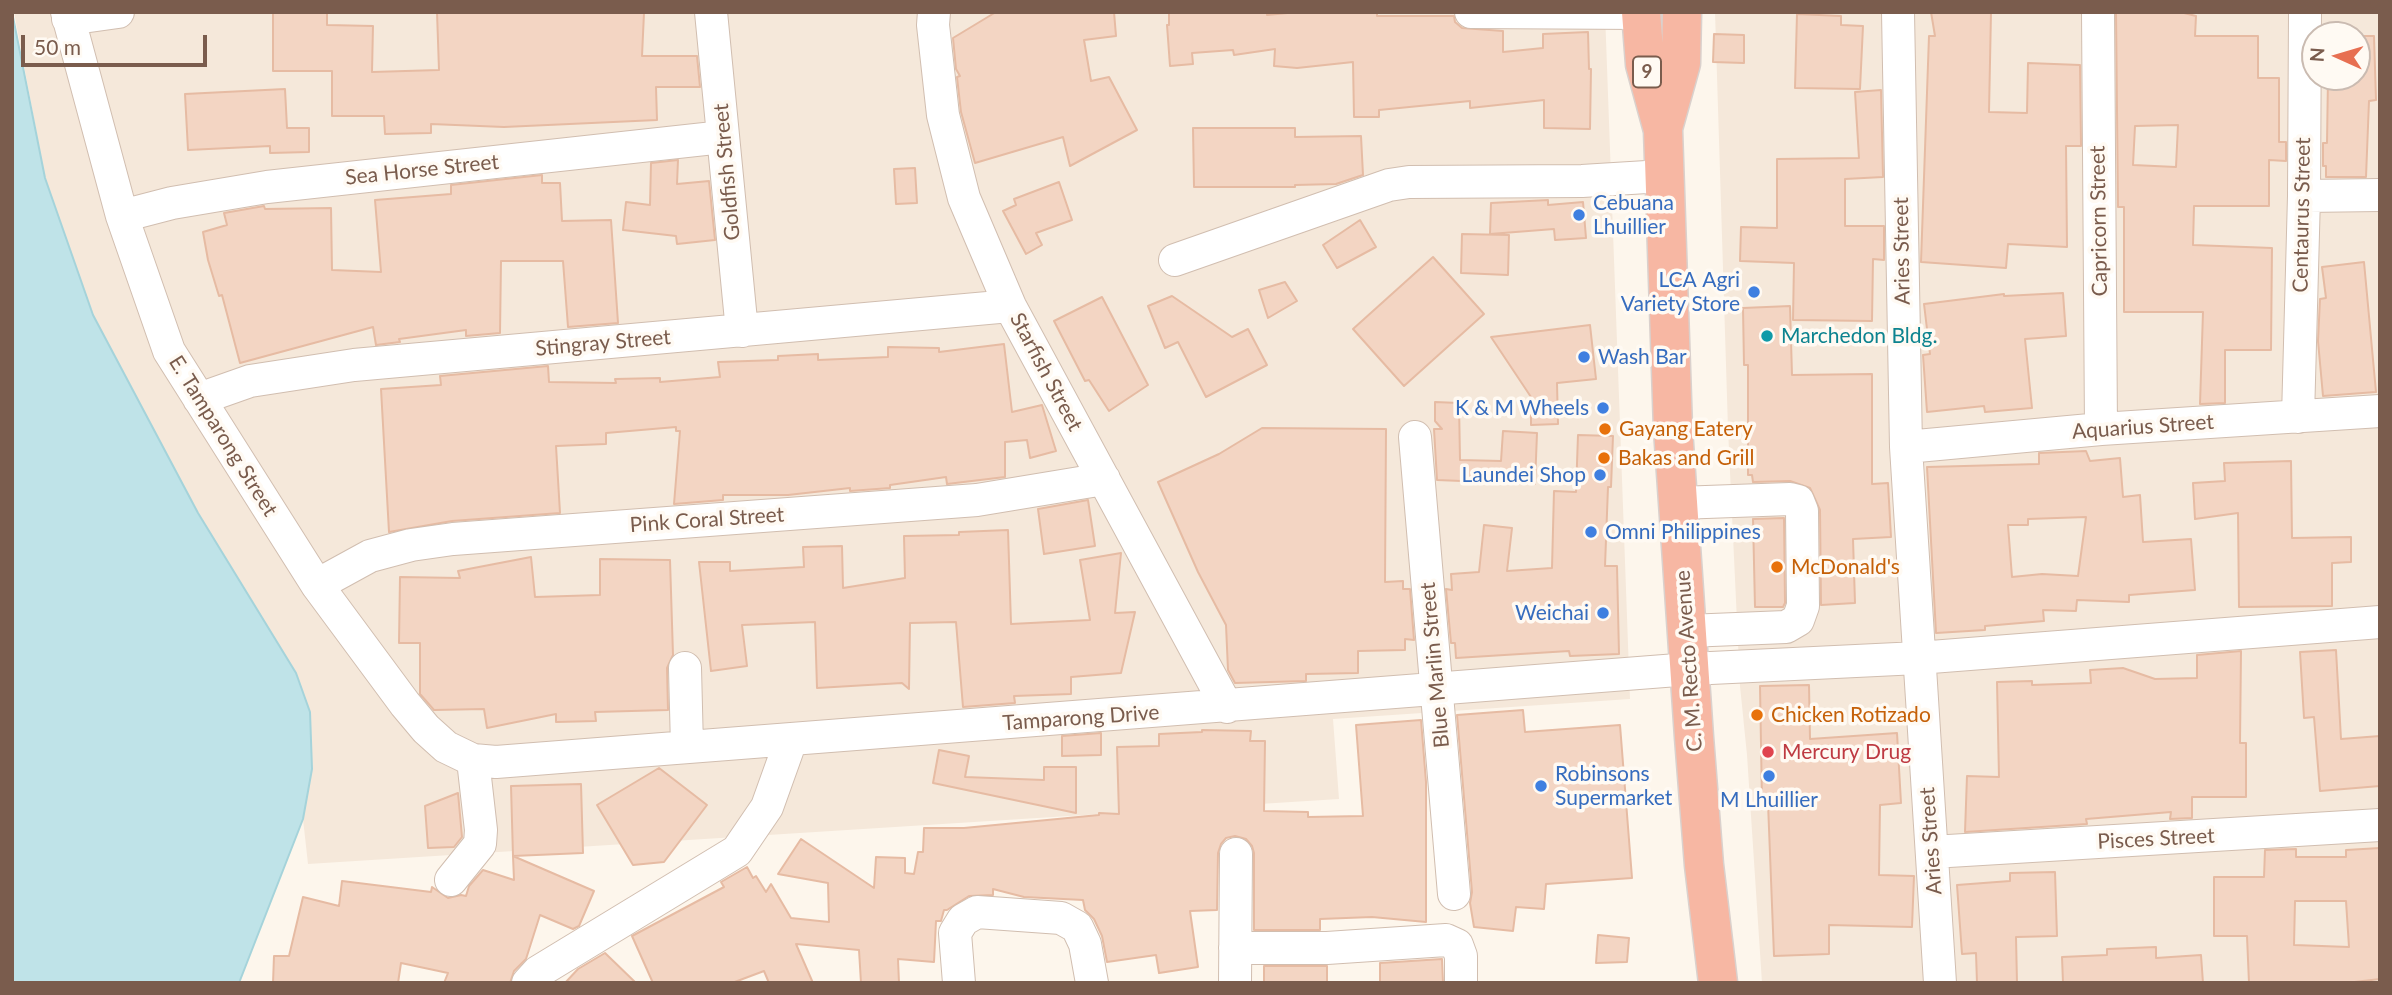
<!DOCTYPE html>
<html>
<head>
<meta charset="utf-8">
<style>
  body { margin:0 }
  #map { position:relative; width:2392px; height:995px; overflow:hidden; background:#fdf6ec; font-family:Lato,sans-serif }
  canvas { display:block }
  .frame { position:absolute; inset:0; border:14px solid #7a5c4d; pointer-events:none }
  .north { position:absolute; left:2301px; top:21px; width:70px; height:70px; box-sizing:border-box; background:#fffaf3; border:2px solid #cabbb1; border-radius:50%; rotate:274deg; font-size:19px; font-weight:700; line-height:28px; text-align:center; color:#7a5c4d }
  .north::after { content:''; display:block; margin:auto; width:24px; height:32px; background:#e76f51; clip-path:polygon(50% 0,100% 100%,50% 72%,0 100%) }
  .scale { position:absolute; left:21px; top:35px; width:186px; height:32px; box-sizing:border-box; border:4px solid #7a5c4d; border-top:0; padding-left:9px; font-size:21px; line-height:24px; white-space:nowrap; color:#7a5c4d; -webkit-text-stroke:5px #fffaf3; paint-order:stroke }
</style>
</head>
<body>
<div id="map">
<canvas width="2392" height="995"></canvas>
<div class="frame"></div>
<div class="north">N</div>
<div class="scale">50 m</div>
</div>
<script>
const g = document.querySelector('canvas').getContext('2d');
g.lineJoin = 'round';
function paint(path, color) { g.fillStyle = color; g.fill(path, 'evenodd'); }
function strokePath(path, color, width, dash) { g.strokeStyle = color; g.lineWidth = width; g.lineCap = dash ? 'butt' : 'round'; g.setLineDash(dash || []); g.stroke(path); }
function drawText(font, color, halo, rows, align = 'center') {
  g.font = font + ' Lato,sans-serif'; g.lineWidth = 7; g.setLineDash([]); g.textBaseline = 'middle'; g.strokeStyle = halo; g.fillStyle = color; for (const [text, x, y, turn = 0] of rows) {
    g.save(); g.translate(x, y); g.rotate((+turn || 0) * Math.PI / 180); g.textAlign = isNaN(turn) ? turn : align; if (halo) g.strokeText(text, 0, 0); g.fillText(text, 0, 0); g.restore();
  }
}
const residential = new Path2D(`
  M14 12H1605L1630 699 1333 719 1339 799 308 864 303 819 312 769 310 712 296 673 198 513 93 315 45 178Z
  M1715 12H2380V983H1762L1747 755 1740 686 1728 429ZM2315 35H2357V77H2315Z`);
const water = new Path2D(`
  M12 12 45 178 93 315 198 513 296 673 310 712 312 769 303 819 239 983H12Z`);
const building = new Path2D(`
  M437 12 644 13 642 56H697L700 87H656L657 120 504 127 431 124V133L385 134 384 116H332V71H273V13H327V25L373 26 372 72 439 70Z
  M996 12H1114L1116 36 1084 40 1091 81 1109 77 1137 130 1070 166 1063 137 975 163 961 112 957 77 960 76 956 69 953 38Z
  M1169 12H1267V15L1298 12H1377V16H1454L1455 22 1462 28 1503 31V52L1543 48V34L1588 32 1589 69H1591L1590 129 1544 128V100L1470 108V101L1379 110V117H1354L1353 62 1297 68 1274 66 1275 49 1234 55 1233 50 1192 53 1193 64 1170 66 1167 25H1169Z
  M1931 12H1991L1989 112 2027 113 2028 63 2080 65 2081 146H2066L2067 247 2008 244 2006 268 1921 262 1929 36H1935Z
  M2116 12H2180L2196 16 2195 36H2258V78H2279V142H2286V161L2269 160V206H2194L2193 245 2272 248 2271 350H2225V403L2200 404 2203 312H2124V207H2118ZM2178 125 2176 167 2133 165 2135 126Z
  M1797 14 1841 16V25L1863 26 1860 89 1795 88Z
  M1714 34 1744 35V63L1713 62Z
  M2357 36H2374L2376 100 2369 101 2366 177H2326V166H2323V143H2327L2328 77H2357Z
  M285 89 287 128H309V152L270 153V146L188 150 185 94Z
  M1881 90 1883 177 1845 179V226H1884V260L1873 259 1872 321 1793 320 1794 263 1740 261 1741 227 1777 228V159L1859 158 1855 92Z
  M1193 128H1295V137L1361 136 1363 175 1336 184 1295 185V187H1194Z
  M678 160 677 184 709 181 715 240 677 244 676 236 623 230 626 202 650 205 651 163Z
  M915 168 917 203 896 204 894 169Z
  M542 175V183H560L562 221 611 220 618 323 568 327 563 261H501L500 333 466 336V330L399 339 400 342 376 345 373 327 240 363 222 295 219 296 208 260 203 232 227 225 224 213 264 206 265 209 331 208 332 270 381 272 375 200 451 194V185Z
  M1059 182 1072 220 1036 233 1042 245 1026 254 1003 211 1016 205 1014 199Z
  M1548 200V205L1583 202 1586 238 1555 240 1554 229 1490 234 1491 203Z
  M1360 220 1376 247 1337 268 1323 245Z
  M1462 234 1509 235 1508 275 1461 273Z
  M1433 257 1484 314 1404 386 1353 329Z
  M2364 262 2376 392 2323 396 2318 341 2320 299 2326 298 2322 267Z
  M1285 282 1297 301 1268 318 1259 290Z
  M2063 293 2066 336 2025 339 2032 408 1985 412 1984 406 1927 412 1923 355 1930 354 1924 304 2004 294V296Z
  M1172 296 1232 337 1248 329 1267 365 1206 397 1178 342 1165 348 1148 306Z
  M1102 297 1148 385 1109 411 1089 380 1085 381 1054 321Z
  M1790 306 1792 375 1872 374V484L1888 483 1891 537 1853 539 1855 603 1821 605 1820 510 1810 488 1790 481 1753 482 1752 475H1748V365H1744L1743 308Z
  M1590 325 1596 379 1557 383 1558 424 1531 425V397L1491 337Z
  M1004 344 1012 412 1042 405 1056 451 1030 458 1027 440 1005 442V477L947 484 946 477 890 485V488L850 491V488L788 495H723V500L674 504 680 431H676V427L606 433V444L556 446 560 513 452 521 389 532 381 389 441 385 440 376 548 366 549 382 616 383 615 379 660 378V382L720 377 718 362 778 360V356L818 354V360L888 357V347L939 348V352Z
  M1435 402 1459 403 1460 460 1501 461 1503 431 1537 433 1535 484 1437 480 1434 429H1442L1435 421Z
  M1262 428 1386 429 1385 582 1403 581V589H1410L1414 640 1405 639V650L1358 651V673L1306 674V681L1235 683 1228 670 1226 625 1198 572 1158 482 1219 454Z
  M1578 435 1613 436 1611 487H1608L1605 566H1617L1619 654 1570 656 1569 651 1456 658 1455 643H1451L1446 589 1452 590 1451 574 1479 572 1484 525 1512 528 1507 571 1552 568 1554 491 1576 492Z
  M2086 451 2090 461 2120 458 2123 497 2140 495 2143 542 2191 539 2195 590 2129 595V602L2077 600 2076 611 2043 610 2044 621 1985 626V630L1936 633 1927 467 2039 464V453ZM2086 517 2078 576 2042 574 2012 577 2008 525H2028V519Z
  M2291 461 2292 538 2351 537V562L2332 563V606L2239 607 2238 513 2195 519 2193 483 2225 481 2224 463Z
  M1088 500 1095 546 1044 554 1038 509Z
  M1784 518 1785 603 1783 607H1755L1753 519Z
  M1008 530 1011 624 1090 620 1080 560 1121 553 1115 613 1135 612 1121 673 1071 677V694L1014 696 1015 703 963 707 956 622 910 623 909 689 902 683 817 688 815 622 742 625 747 666 711 671 699 562H730V571L804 567 803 547 842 546 843 588 905 578 904 536 959 535V532Z
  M531 557 535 597 600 595V559L670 560 673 655 667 668 668 710 595 712 596 721 556 722V714L487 728 484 709 434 710 420 694V643H399L400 577 460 578 458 571Z
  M2336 650 2341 739 2380 736V786L2320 791 2314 717 2304 718 2300 652Z
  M2241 651 2240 743H2246V797H2192V818L2170 819 2171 812 2086 819 2087 824 1965 832 1967 776 1999 777 1997 682 2032 681V685L2091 683 2090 670 2123 668 2155 679 2197 678V655Z
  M1809 685 1810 739 1897 733 1901 803 1880 805 1879 875 1914 876 1912 927 1829 925V954L1774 956 1768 803H1762L1760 686Z
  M1523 710 1525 732 1620 725 1632 878 1546 884 1544 909 1516 907 1513 931 1474 927 1470 903 1472 892 1457 715Z
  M1421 720 1426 782V922L1372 917 1320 919V930H1254V853L1252 846 1246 839 1235 836 1226 838 1221 844 1218 853 1217 910 1190 911 1198 967 1159 973 1156 955 1107 962 1102 936 1094 919 1085 910 1083 900 1024 897 993 889V895L969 896 947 910H944L941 921H936L934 962 898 959 899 983H861L859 950 796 944 813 983H769L764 971 732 983H653L632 936 724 887 721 882 747 867 753 878 756 876 766 892 771 884 791 918 829 922 828 883 778 874 801 839 874 888 876 857 905 858V873L914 874 918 852H923L924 828H964L1099 815V813L1119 814 1117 747 1159 746V734L1202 732V730L1251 731 1250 741H1265L1264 811 1308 812V817L1363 816 1356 725Z
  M1101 733V755L1062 756V736Z
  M939 750 969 756 965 777 1044 780V767H1076V813L933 783Z
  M659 768 707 805 664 862 633 865 597 805Z
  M581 784 583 853 513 856 511 786Z
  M458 793 462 837 454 847 428 848 425 806Z
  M2380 848V979L2346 983H2249L2247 936H2214V877H2264L2265 850 2296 849V857H2346V850ZM2295 901H2346L2349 947 2294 945Z
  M513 856 594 891 579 926 573 929 540 915 526 959 514 971 510 983H444L448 973 401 963 398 983H273L274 956H289L303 897 339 906 342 881 431 892 432 887 448 898 461 895 466 896 469 886 483 870 514 880Z
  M2055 872 2057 936 2016 937 2017 983H1977L1976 953 1962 954 1957 885 2010 881V873Z
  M1598 935 1629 938 1627 962 1596 963Z
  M2156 947V958L2201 955 2203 983H2063L2062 957 2107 955V949Z
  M605 953 636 983H565L578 969Z
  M1442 959 1443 983H1380V963Z
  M1264 966H1327V983H1264Z`);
const minor = new Path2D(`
  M67 12 122 216 169 351 317 585 405 704 426 729 446 747 473 760 496 762 1690 669 1918 658 2380 622
  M711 12 742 331
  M934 12 933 25 943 115 964 198 1010 306 1227 707
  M1471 12 1641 13
  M1898 12 1906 447 1940 983
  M2098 12 2101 429
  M68 19 118 12
  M2304 196 2380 195
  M122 216 172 203 267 187 723 137
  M1175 260 1389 185 1409 182 1582 181 1663 176
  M199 399 250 381 354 365 1010 306
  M2298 417 2304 196 2305 12
  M1415 437 1454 894
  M1906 447 2101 429 2380 411
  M1678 503 1790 499 1798 501 1802 511 1803 606 1798 620 1786 627 1687 631
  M317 585 370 556 411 545 453 539 977 500 1104 479
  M685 668 687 747
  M1932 852 2380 825
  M451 880 480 844 481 830 473 760
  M1235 948H1327L1446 940 1457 945 1461 956V983
  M528 983 538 972 737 851 767 807 791 740
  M959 983 955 933 963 920 977 912 1061 918 1077 927 1085 944 1092 983
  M1235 983 1236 854`);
const highway = new Path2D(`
  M1641 12 1645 64 1663 130 1673 429 1694 737 1704 865 1718 983
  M1663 128 1681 63 1682 12`);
const markers = [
  [1579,215,7,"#3f7fe0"],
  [1754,292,7,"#3f7fe0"],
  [1767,336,7,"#0f9aa8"],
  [1584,357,7,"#3f7fe0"],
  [1603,408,7,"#3f7fe0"],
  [1605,429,7,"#e8710a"],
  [1604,458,7,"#e8710a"],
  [1600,475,7,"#3f7fe0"],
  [1591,532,7,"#3f7fe0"],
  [1777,567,7,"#e8710a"],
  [1603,613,7,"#3f7fe0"],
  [1757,715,7,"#e8710a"],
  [1768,752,7,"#e0444e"],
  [1769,776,7,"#3f7fe0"],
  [1541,786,7,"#3f7fe0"]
];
const shields = [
  [1647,72,28]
];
const shieldNames = [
  ["9",1647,72]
];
const streetNames = [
  ["Sea Horse Street",422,170,-6],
  ["Goldfish Street",727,172,-95],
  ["Centaurus Street",2302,215,-89],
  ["Capricorn Street",2099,221,-91],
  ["Aries Street",1902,251,-91],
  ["Stingray Street",603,343,-5],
  ["Starfish Street",1046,372,62],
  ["Aquarius Street",2143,427,-4],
  ["E. Tamparong Street",223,436,58],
  ["Pink Coral Street",707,520,-4],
  ["C. M. Recto Avenue",1689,661,-94],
  ["Blue Marlin Street",1435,665,-95],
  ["Tamparong Drive",1081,718,-4],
  ["Pisces Street",2156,839,-3],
  ["Aries Street",1931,841,-94]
];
const shopNames = [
  ["Cebuana",1593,203],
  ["Lhuillier",1593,227],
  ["LCA Agri",1740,280,"right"],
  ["Variety Store",1740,304,"right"],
  ["Wash Bar",1598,357],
  ["K & M Wheels",1589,408,"right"],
  ["Laundei Shop",1586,475,"right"],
  ["Omni Philippines",1605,532],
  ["Weichai",1589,613,"right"],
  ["Robinsons",1555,774],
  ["Supermarket",1555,798],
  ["M Lhuillier",1769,800,"center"]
];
const cultureNames = [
  ["Marchedon Bldg.",1781,336]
];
const foodNames = [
  ["Gayang Eatery",1619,429],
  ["Bakas and Grill",1618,458],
  ["McDonald's",1791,567],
  ["Chicken Rotizado",1771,715]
];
const healthNames = [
  ["Mercury Drug",1782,752]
];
paint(residential, '#f5e8da');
paint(water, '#bfe3e8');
strokePath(water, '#a5d3da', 2);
paint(building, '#f3d5c3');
strokePath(building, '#e6bba3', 2);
strokePath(minor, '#d1beb0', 34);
strokePath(highway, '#dad1cd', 41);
strokePath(minor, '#fff', 32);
strokePath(highway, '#f7b7a3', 38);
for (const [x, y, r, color] of markers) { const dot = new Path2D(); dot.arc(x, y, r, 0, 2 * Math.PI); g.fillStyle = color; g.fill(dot); strokePath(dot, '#fffaf3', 2.5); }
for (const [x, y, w] of shields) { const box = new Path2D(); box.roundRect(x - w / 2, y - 15.5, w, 31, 5); g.fillStyle = '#fffaf3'; g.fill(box); strokePath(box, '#7a5c4d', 2); }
drawText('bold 19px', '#7a5c4d', null, shieldNames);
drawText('21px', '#7a5c4d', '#fffaf3', streetNames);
drawText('21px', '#366cbe', '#fffaf3', shopNames, 'left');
drawText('21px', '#0d838f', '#fffaf3', cultureNames, 'left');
drawText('21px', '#c56008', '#fffaf3', foodNames, 'left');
drawText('21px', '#be3a42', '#fffaf3', healthNames, 'left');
</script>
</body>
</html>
